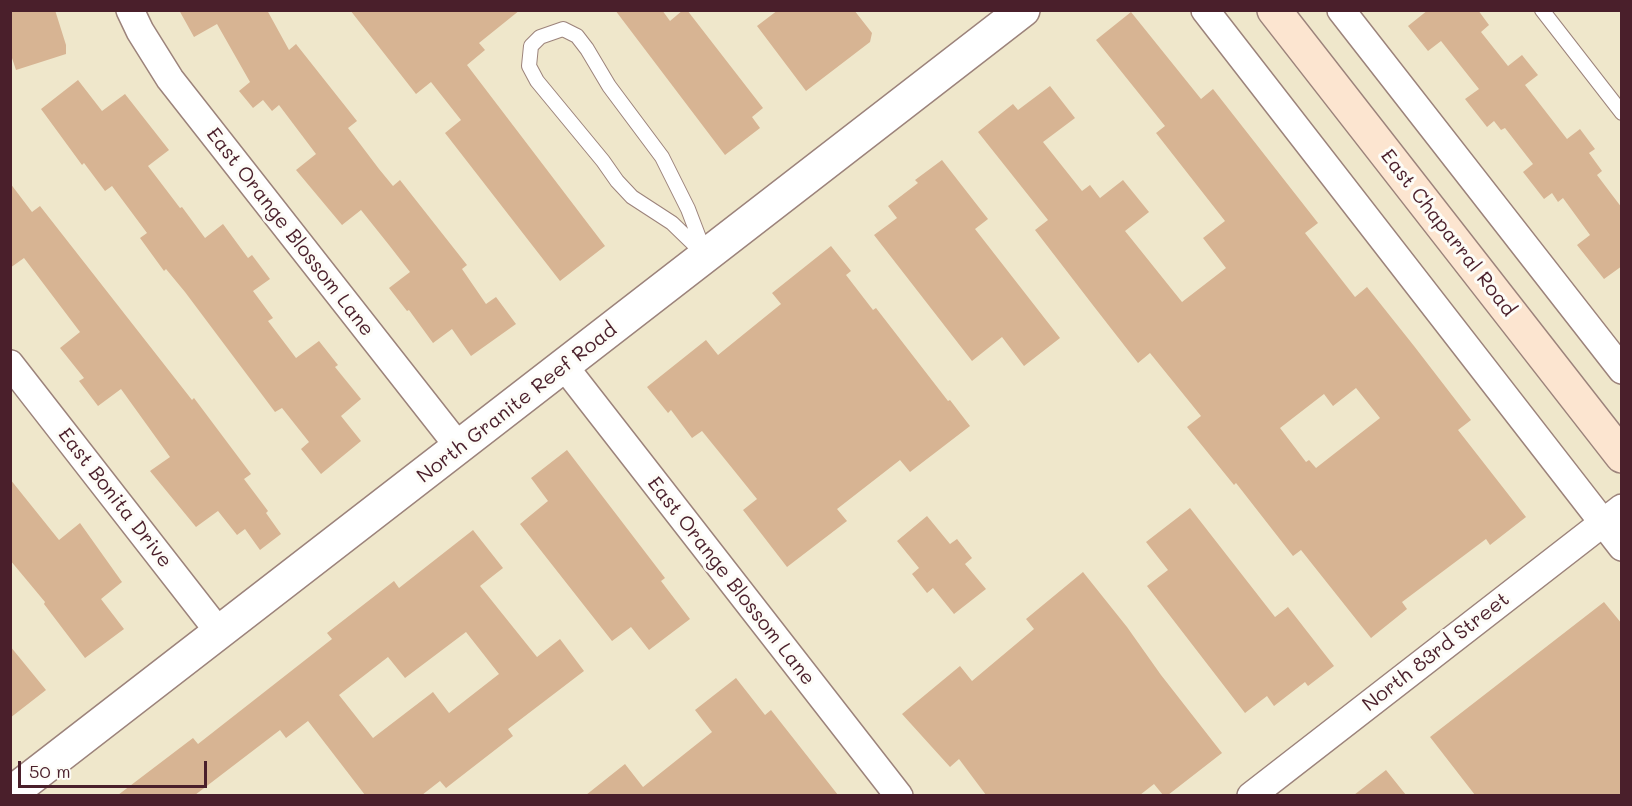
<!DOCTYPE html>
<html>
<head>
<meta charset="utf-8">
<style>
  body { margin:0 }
  #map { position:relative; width:1632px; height:806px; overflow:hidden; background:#efe7cb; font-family:Mali,sans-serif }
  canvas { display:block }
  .frame { position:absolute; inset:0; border:12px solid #4a1f2b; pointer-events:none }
  .scale { position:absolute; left:18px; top:761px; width:189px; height:27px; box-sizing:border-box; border:3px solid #4a1f2b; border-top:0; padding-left:8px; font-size:18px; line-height:21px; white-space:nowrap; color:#4a1f2b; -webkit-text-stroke:4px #fdfcf7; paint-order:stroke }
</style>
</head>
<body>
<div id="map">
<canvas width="1632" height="806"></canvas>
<div class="frame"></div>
<div class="scale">50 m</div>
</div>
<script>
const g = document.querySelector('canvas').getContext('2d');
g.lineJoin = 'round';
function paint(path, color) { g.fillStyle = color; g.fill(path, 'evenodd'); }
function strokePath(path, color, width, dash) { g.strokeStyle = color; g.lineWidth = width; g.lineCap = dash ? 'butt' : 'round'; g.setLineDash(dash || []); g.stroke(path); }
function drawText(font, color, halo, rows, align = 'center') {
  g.font = font + ' Mali,sans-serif'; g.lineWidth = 6; g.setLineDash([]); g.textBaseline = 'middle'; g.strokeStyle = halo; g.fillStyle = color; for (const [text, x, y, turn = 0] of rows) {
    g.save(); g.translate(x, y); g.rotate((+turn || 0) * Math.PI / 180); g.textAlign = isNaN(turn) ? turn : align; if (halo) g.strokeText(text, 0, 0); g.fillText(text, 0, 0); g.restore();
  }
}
const building = new Path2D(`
  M10 10H55L66 45V54L16 70 10 52Z
  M179 10H267L289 50 296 44 357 121 348 128 379 169 393 186 400 180 467 265 462 269 486 304 496 297 516 324 471 356 452 329 433 343 409 310 407 311 389 288 410 272 389 245 361 210 342 225 296 170 316 154 279 105 272 111 263 100 253 108 239 91 250 82 217 24 194 37Z
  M350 10H520L479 43 485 50 467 65 605 246 560 281 445 133 461 120 431 82 416 94Z
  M615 10H662L670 21 683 10H687L763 108 752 117 760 128 725 155Z
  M778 10H854L872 33 870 42 806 91 757 26Z
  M1428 10H1478L1489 25 1481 32 1508 66 1522 55 1538 75 1525 85 1567 139 1580 129 1595 149 1589 153 1602 171 1597 175 1622 208V266L1604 279 1577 245 1590 235 1563 198 1558 202 1552 193 1544 199 1523 172 1533 164 1505 128 1501 130 1494 121 1487 127 1465 99 1479 89 1441 41 1428 51 1408 26Z
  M1131 12 1201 99 1213 89 1318 223 1305 233 1355 297 1367 287 1414 346 1471 420 1458 430 1526 517 1490 545 1486 539 1402 602 1407 609 1371 638 1301 550 1293 556 1236 483 1234 485 1187 427 1201 416 1150 353 1138 363 1092 304 1035 230 1048 220 978 132 1013 104 1018 110 1050 86 1075 118 1043 142 1082 191 1090 185 1100 198 1123 180 1149 212 1125 231 1182 302 1226 268 1203 238 1225 221 1156 133 1165 126 1096 40ZM1356 388 1380 418 1316 468 1309 460 1306 462 1280 428 1324 394 1333 406Z
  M78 80 102 111 125 94 169 150 148 166 180 208 182 207 205 238 223 224 248 258 252 255 270 279 253 291 273 318 268 321 296 358 319 341 338 365 335 367 361 399 341 416 361 441 321 474 301 449 309 442 282 408 275 412 185 292 166 269 164 271 140 238 147 233 112 186 105 191 84 163 82 165 41 109Z
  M942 160 988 219 975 229 1060 338 1024 366 1002 337 972 361 874 235 897 218 888 206 918 183 915 180Z
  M10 183 32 212 40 206 192 400 194 398 251 474 244 479 268 511 266 513 281 534 260 550 245 529 237 535 218 511 196 527 150 471 170 457 121 389 98 406 79 381 84 378 60 348 80 332 24 258 10 268Z
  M831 246 851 271 846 275 873 310 876 308 948 401 950 400 970 426 910 472 900 460 837 509 847 521 787 567 743 510 757 499 728 463 702 431 692 438 671 410 668 413 647 387 706 340 718 355 781 304 772 293Z
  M567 450 665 578 661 581 690 619 649 650 631 627 612 641 520 524 548 501 531 478Z
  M10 479 59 540 80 523 122 582 101 599 124 629 85 658 44 604 45 602 10 560Z
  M1190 508 1275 617 1288 607 1334 666 1308 686 1305 682 1274 706 1267 696 1245 713 1147 586 1168 570 1146 542Z
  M927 516 950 544 957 539 972 558 965 564 986 589 954 614 933 588 927 593 912 574 919 568 897 541Z
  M473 530 503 568 480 586 537 657 560 639 584 671 508 729 513 736 446 788 440 781 422 795H365L308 721 286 738 280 730 195 795H118L193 738 198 744 332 639 327 633 394 581 399 588ZM466 632 499 674 449 713 433 692 373 738 339 695 388 657 405 678Z
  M1083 572 1127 627 1161 675 1222 753 1168 795H1163L1154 784 1140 795H986L959 759 950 767 902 714 960 666 972 681 1034 629 1026 619Z
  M1604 602 1622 624V795H1475L1430 737Z
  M10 646 46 690 10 718Z
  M736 678 765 715 771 710 838 795H586L625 764 643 787 712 732 695 710Z
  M1386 770 1406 795H1354Z`);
const service = new Path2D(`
  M1542 10 1622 113
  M563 29 577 36 587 49 609 86 662 157 688 209 706 256 672 223 632 197 617 181 603 161 537 81 529 66 531 46 540 37Z`);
const minor = new Path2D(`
  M130 10 140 31 170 79 459 447
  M1205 10 1622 547
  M1341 10 1622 370
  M10 364 219 632
  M564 366 899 796
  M1251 796 1622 508`);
const tertiary = new Path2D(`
  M10 794 1023 10`);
const secondary = new Path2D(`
  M1274 10 1622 456`);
const streetNames = [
  ["East Orange Blossom Lane",290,232,52],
  ["East Chaparral Road",1448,233,52],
  ["North Granite Reef Road",517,403,-38],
  ["East Bonita Drive",115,498,52],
  ["East Orange Blossom Lane",731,581,52],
  ["North 83rd Street",1436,652,-38]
];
paint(building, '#d7b493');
strokePath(service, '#9c837b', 16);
strokePath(minor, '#9c837b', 30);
strokePath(tertiary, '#9c837b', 36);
strokePath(secondary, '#9c837b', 36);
strokePath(service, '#fff', 14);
strokePath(minor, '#fff', 27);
strokePath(tertiary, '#fff', 33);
strokePath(secondary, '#fce5d0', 33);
drawText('20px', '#4a1f2b', '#fdfcf7', streetNames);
</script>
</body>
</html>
